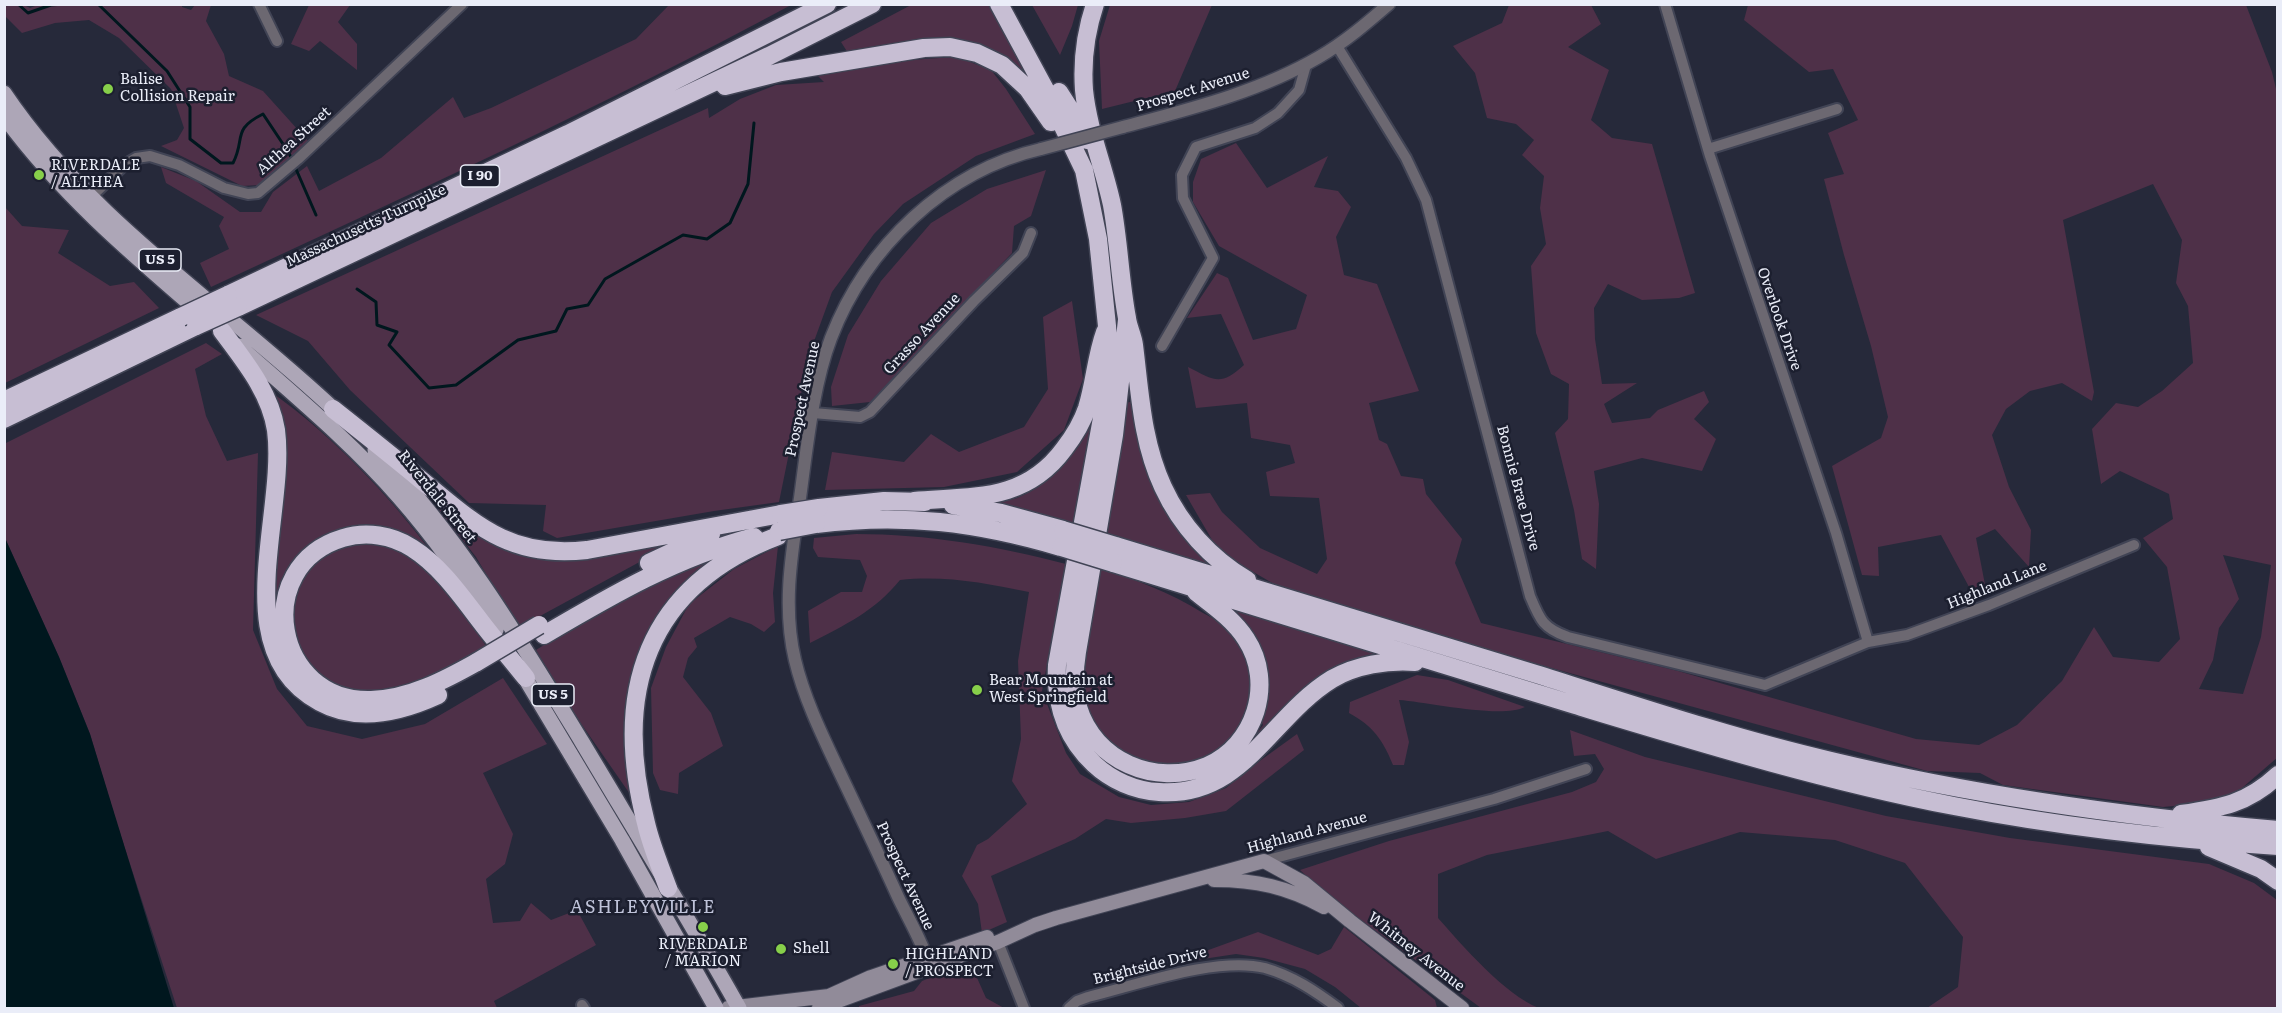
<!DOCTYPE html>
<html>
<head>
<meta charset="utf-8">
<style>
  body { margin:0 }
  #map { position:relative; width:2282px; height:1013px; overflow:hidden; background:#26293a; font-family:Literata,serif }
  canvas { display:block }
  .frame { position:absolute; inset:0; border:6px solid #eaedf8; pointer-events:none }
</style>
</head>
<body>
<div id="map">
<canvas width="2282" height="1013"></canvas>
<div class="frame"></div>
</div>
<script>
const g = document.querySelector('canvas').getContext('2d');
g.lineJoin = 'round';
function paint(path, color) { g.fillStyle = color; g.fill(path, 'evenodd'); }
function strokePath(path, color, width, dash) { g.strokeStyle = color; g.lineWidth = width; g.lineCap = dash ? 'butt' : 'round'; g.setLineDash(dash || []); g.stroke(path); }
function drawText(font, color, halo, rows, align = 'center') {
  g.font = font + ' Literata,serif'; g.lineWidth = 5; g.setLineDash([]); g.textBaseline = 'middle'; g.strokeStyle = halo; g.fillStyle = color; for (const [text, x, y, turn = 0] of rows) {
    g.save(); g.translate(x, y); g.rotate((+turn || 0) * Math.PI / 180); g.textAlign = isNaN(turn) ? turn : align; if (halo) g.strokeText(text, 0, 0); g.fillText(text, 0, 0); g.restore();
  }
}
const green = new Path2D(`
  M40 4H182V7L191 10 195 5H211L206 21 224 54 229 76 263 91 308 141 260 185 242 186 161 146 177 140 184 128 171 89 119 38 89 20 55 23 22 33 5 16 4 5H24L30 8Z
  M309 5H350L338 22 357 44V70L320 41 309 51 291 44Z
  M669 5H791C602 107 406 196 211 287L200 263 229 249 219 226 224 217 166 183 161 167 196 181 240 212H261L273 192 307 166 319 191 381 158 453 97 464 118 491 108 636 39Z
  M911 5H990L1028 72 1024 75 975 44 848 53 841 42Z
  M1032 5H1078L1072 26 1060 55Z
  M1110 5H1212L1175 91 1102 109 1099 41Z
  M1509 5H1591L1601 24 1568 47 1609 70 1591 120 1612 138 1652 144 1695 293 1679 298 1642 300 1608 284 1594 308 1595 339 1602 384 1637 383 1604 404 1612 423 1650 418 1658 410 1704 391 1709 402 1694 419 1716 439 1702 471 1642 458 1594 471 1599 504 1596 569 1582 559 1574 510 1555 433 1568 419 1569 384 1551 374 1536 333 1531 266 1546 244 1540 208 1544 176 1522 155 1534 140 1516 124 1487 118 1475 73 1453 46 1502 23Z
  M1748 5H2246L2272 72 2277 93 2278 757 2242 788 2215 802 2163 807 2003 785 1980 773 1927 771 1420 632 1286 591 1219 552 1186 495 1210 493 1222 512 1260 548 1317 574 1327 559 1319 498 1270 496 1266 472 1295 463 1290 445 1251 438 1247 403 1196 408 1188 367C1214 380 1220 387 1244 365L1221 314 1187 318 1217 273 1228 278 1253 340 1296 329 1307 295 1219 246 1193 202V182L1201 159 1236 143 1267 188 1328 156 1314 187 1338 191 1351 207 1336 237 1344 275 1377 284 1419 391 1369 403 1379 440 1387 444 1401 476 1423 479 1426 494 1462 539 1455 563 1481 623 1678 671 1916 739 1979 745 2017 725 2062 681 2094 627 2113 657 2159 662 2180 639 2167 567 2143 538 2173 519 2169 494 2120 471 2101 484 2092 429 2116 403 2138 407 2162 391 2193 363 2188 306 2176 283 2182 240 2153 184 2063 220 2094 392 2092 401 2062 383 2030 391 2006 409 1992 435 2009 487 2031 530 2029 567 1995 529 1976 538 1987 595 1975 598 1941 535 1878 547 1879 576 1862 575 1832 466 1881 438 1888 417 1871 346 1844 255 1824 179 1844 174 1828 133 1858 120 1833 69 1809 72 1744 20ZM2223 555 2271 565 2261 637 2243 694 2199 689 2213 660 2219 628 2239 599Z
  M957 57 991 70 1006 89 1035 134 976 156 903 204 874 234 832 292 809 355 779 502 714 511 557 538 543 531 546 505 469 503 350 390 308 341 256 315 708 108 709 118 740 99 776 85 824 82 817 75C863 65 909 59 957 57Z
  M1046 170 1031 216 1014 226 1012 253 870 402 832 406 831 387 848 335 881 281 931 223 987 189Z
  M5 207 22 226 69 230 58 253 110 286 134 282 159 308 5 383Z
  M1072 301 1083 379 1064 430 1017 472 944 487 825 490 832 452 904 462 931 434 959 452 1024 427 1048 389 1043 317Z
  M206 343 222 354 195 369 206 416 227 461 258 453 253 630 277 689 307 726 362 739 425 724 503 678 547 744 483 773 513 834 505 864 486 879 493 923 520 921 531 903 551 920 577 910 596 945 494 1001 497 1008H177L116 821 90 734 59 657 5 538 4 444Z
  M271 392C334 437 386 492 433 554L403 537 324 539 275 628Z
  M1135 401 1141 433 1213 568 1107 536 1106 529 1125 403Z
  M1097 410 1079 526 985 503C995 501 1008 501 1017 498 1057 482 1077 447 1097 410Z
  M422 488 496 545 527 556 563 559 664 544 669 546 518 628 476 557Z
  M856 534C927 534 997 546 1066 564L1042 691 1066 753 1080 774 1119 797 1151 805 1189 802 1226 788 1261 760 1297 734 1304 750 1226 811 1185 818 1131 823 1106 819 1075 839 991 876 1007 922 982 933 978 904 962 876 977 845 988 839 1027 804 1012 781 1021 739 1018 661 1029 592C986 583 943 575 900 580 875 611 845 625 810 643L808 611 841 592H862L867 576 860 560 818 557 813 548 814 538Z
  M356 542C363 542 372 542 379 543 427 552 461 609 486 646L439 676 383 693 346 692 320 679 300 655 289 625 294 592 310 565 333 550Z
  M778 546 773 593 775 622 764 632 751 624 730 617 694 638 697 647 688 658 683 677 711 713 723 746 679 773 678 794 660 790 653 773 651 688 666 647 689 604 734 569Z
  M724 552 647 640 632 772V797L573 712 536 650 590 616 640 589Z
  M1099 568C1137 580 1169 592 1203 613 1210 617 1217 620 1223 625 1280 673 1249 757 1179 768 1164 770 1148 764 1134 759 1115 751 1098 736 1090 716 1072 675 1092 611 1099 568Z
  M1237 609 1389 654 1364 660 1255 743 1251 741 1263 725 1261 721 1266 699 1235 614Z
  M1417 675 1448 680 1525 707C1501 719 1428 702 1399 700L1409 742 1404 765H1393C1383 740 1373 726 1349 713L1350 702Z
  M1570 730 1645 757 1886 816 2010 838 2209 864 2254 883 2277 900V1008H1927L1958 987 1963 937 1905 863 1835 840 1740 832 1656 859 1608 831 1487 855 1438 874V918C1462 945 1505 995 1539 1008H1481L1324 893 1300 870 1389 841 1572 792 1596 782 1604 769 1595 754 1574 756Z
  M1344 927 1435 1000 1437 1008H1361L1335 987 1305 969 1264 958 1236 954 1170 964 1258 932 1318 955 1331 949Z
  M970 962 986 998 1004 1008H859V1006L914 991 922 981Z`);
const water = new Path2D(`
  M5 538 59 657 90 734 174 1008H5Z`);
const stream = new Path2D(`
  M18 4 28 13 51 5 63 4
  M98 4 167 71 190 107V139L221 163H233C246 138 231 130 263 114L289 153 316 215
  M357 289 376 302 377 325 397 332 389 345 429 388 456 385 518 340 556 331 567 309 588 305 605 279 683 235 707 239 730 223 748 184 754 123`);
const minor = new Path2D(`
  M259 4 277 41
  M1665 4 1710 156 1836 533 1868 642
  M1337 46 1406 158 1426 200 1530 596C1540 620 1543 628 1568 637L1765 685 1868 642 1907 635 1989 605 2134 545
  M1708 149 1837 109
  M91 197 124 165 136 158 150 156 179 165 224 188 248 194 258 193 298 159 462 4
  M1162 346 1213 258 1183 198 1182 175 1196 147 1255 128 1278 113 1299 90 1306 65
  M813 413 860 417 870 412 974 301 1023 253 1031 233
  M1264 861 1494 799 1586 769
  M998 942 1024 1008
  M582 1005 584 1008
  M1069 1008 1077 1001 1088 997C1137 985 1217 956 1265 968 1293 976 1315 991 1338 1008`);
const tertiary = new Path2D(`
  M1123 127C1190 109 1259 92 1319 57 1345 42 1367 23 1389 4
  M930 967C923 943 909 920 898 897 879 855 859 813 839 771 822 735 804 698 795 660 782 606 792 551 800 498 807 447 813 385 831 338 866 247 945 171 1041 149`);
const secondary = new Path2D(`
  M1214 880C1256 880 1287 887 1324 907
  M728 1008 829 996 871 977 987 937
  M819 1008 998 942 1035 925 1056 918 1264 861 1304 883 1350 921 1462 1008`);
const primary = new Path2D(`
  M4 93C92 224 229 309 341 416
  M4 116C60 193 132 254 203 315
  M239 346C294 395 351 442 399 497 435 538 467 583 496 630
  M375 450C459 537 520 640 582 742 635 831 689 919 739 1008
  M519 668 622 840 716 1008`);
const motorway = new Path2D(`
  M999 4 1047 93 1084 170 1098 239 1107 326 1109 353 1106 396 1057 665C1055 703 1065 737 1094 764 1111 780 1135 791 1159 792 1243 798 1270 717 1332 679 1356 665 1387 660 1415 662
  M1095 4C1086 31 1082 62 1084 90 1088 130 1104 167 1112 205 1119 243 1120 281 1127 318 1128 327 1133 336 1134 345 1140 393 1142 442 1163 487 1181 526 1211 559 1247 580
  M725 86 781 72 924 48 950 47 977 53 1002 65 1028 89 1051 122
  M1059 92 1082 128 1087 140
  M228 295 568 134 827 4
  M238 307 769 56 872 4
  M1127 320 1114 435 1077 652C1074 671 1073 689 1078 707 1094 761 1155 787 1207 766 1255 746 1275 683 1246 639 1234 620 1214 606 1196 592
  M222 331C245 362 270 392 276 430 287 514 225 652 320 702 358 723 401 712 438 695
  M4 401 181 317
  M333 409C362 432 391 455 420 479 475 524 509 559 587 550L781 514
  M4 419 196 326
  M914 501C973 496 1025 502 1064 449 1074 436 1082 423 1087 408 1095 382 1096 357 1105 332
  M953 505 1001 513 1063 530
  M819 508 884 501 925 502
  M816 524C903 513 977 522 1061 547
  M1116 546C1256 589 1396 631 1536 674 1634 705 1732 738 1831 761 1977 796 2128 817 2278 830
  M649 563 711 534
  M1113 563C1267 611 1421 659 1575 705 1701 743 1825 781 1954 806 2061 827 2169 839 2278 846
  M544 635C612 595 677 557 754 537
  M477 662C445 680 409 699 371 700 274 703 250 566 343 538 366 531 392 535 412 548 439 565 459 593 478 618 493 638 510 658 526 678
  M2181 814C2221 808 2247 804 2278 775
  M2209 847 2261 869 2278 881
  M668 888C660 866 651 845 646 823 612 692 646 586 778 536`);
const tertiaryBridge = new Path2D(`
  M1041 149 1123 127`);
const motorwayBridge = new Path2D(`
  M181 317 228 295
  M196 326 238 307
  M781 514 819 508
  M1063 530 1116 546
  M779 531 816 524
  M1061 547 1113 563
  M477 662 539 625`);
const markers = [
  [108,89,6,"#87cf4a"],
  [39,175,6,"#87cf4a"],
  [977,690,6,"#87cf4a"],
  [703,927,6,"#87cf4a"],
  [781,949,6,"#87cf4a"],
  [893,964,6,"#87cf4a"]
];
const shields = [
  [480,176,39],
  [160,260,42],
  [553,695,42]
];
const shieldNames = [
  ["I 90",480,176],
  ["US 5",160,260],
  ["US 5",553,695]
];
const poiNames = [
  ["Balise",120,80],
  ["Collision Repair",120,97],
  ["RIVERDALE",51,166],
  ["/ ALTHEA",51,183],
  ["Bear Mountain at",989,681],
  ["West Springfield",989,698],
  ["RIVERDALE",703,945,"center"],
  ["/ MARION",703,962,"center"],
  ["Shell",793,949],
  ["HIGHLAND",905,955],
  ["/ PROSPECT",905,972]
];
const streetNames = [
  ["Prospect Avenue",1193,90,-17],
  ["Althea Street",294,141,-42],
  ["Massachusetts Turnpike",366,226,-25],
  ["Overlook Drive",1779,319,71],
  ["Grasso Avenue",922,334,-47],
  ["Prospect Avenue",803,399,-78],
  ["Bonnie Brae Drive",1518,488,75],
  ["Riverdale Street",437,497,51],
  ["Highland Lane",1997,585,-22],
  ["Highland Avenue",1307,833,-15],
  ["Prospect Avenue",905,876,65],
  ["Whitney Avenue",1416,952,38],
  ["Brightside Drive",1150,966,-14]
];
const quarterNames = [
  ["ASHLEYVILLE",643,908]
];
paint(green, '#4e3048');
paint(water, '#00171e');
strokePath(stream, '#00171e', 3);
strokePath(minor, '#414455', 14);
strokePath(tertiary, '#414455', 15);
strokePath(secondary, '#414455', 16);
strokePath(primary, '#414455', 18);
strokePath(motorway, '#414455', 21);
strokePath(minor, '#6c6871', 10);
strokePath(tertiary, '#6c6871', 12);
strokePath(secondary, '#918b99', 14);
strokePath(primary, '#ada6b7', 15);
strokePath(motorway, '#c7bed3', 18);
strokePath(tertiaryBridge, '#414455', 15, []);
strokePath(motorwayBridge, '#414455', 21, []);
strokePath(tertiaryBridge, '#6c6871', 12);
strokePath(motorwayBridge, '#c7bed3', 18);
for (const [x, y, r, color] of markers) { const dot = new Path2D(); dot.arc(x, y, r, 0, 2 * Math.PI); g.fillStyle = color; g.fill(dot); strokePath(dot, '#1c1f2f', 2); }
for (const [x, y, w] of shields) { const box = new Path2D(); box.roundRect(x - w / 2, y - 11, w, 22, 4.5); g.fillStyle = '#1c1f2f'; g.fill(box); strokePath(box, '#eaedf8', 1.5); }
drawText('bold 14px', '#eaedf8', null, shieldNames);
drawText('15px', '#eaedf8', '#1c1f2f', poiNames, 'left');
drawText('15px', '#eaedf8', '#1c1f2f', streetNames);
g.letterSpacing = '1.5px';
drawText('18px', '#bfc3d9', '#1c1f2f', quarterNames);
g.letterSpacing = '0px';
</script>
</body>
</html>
